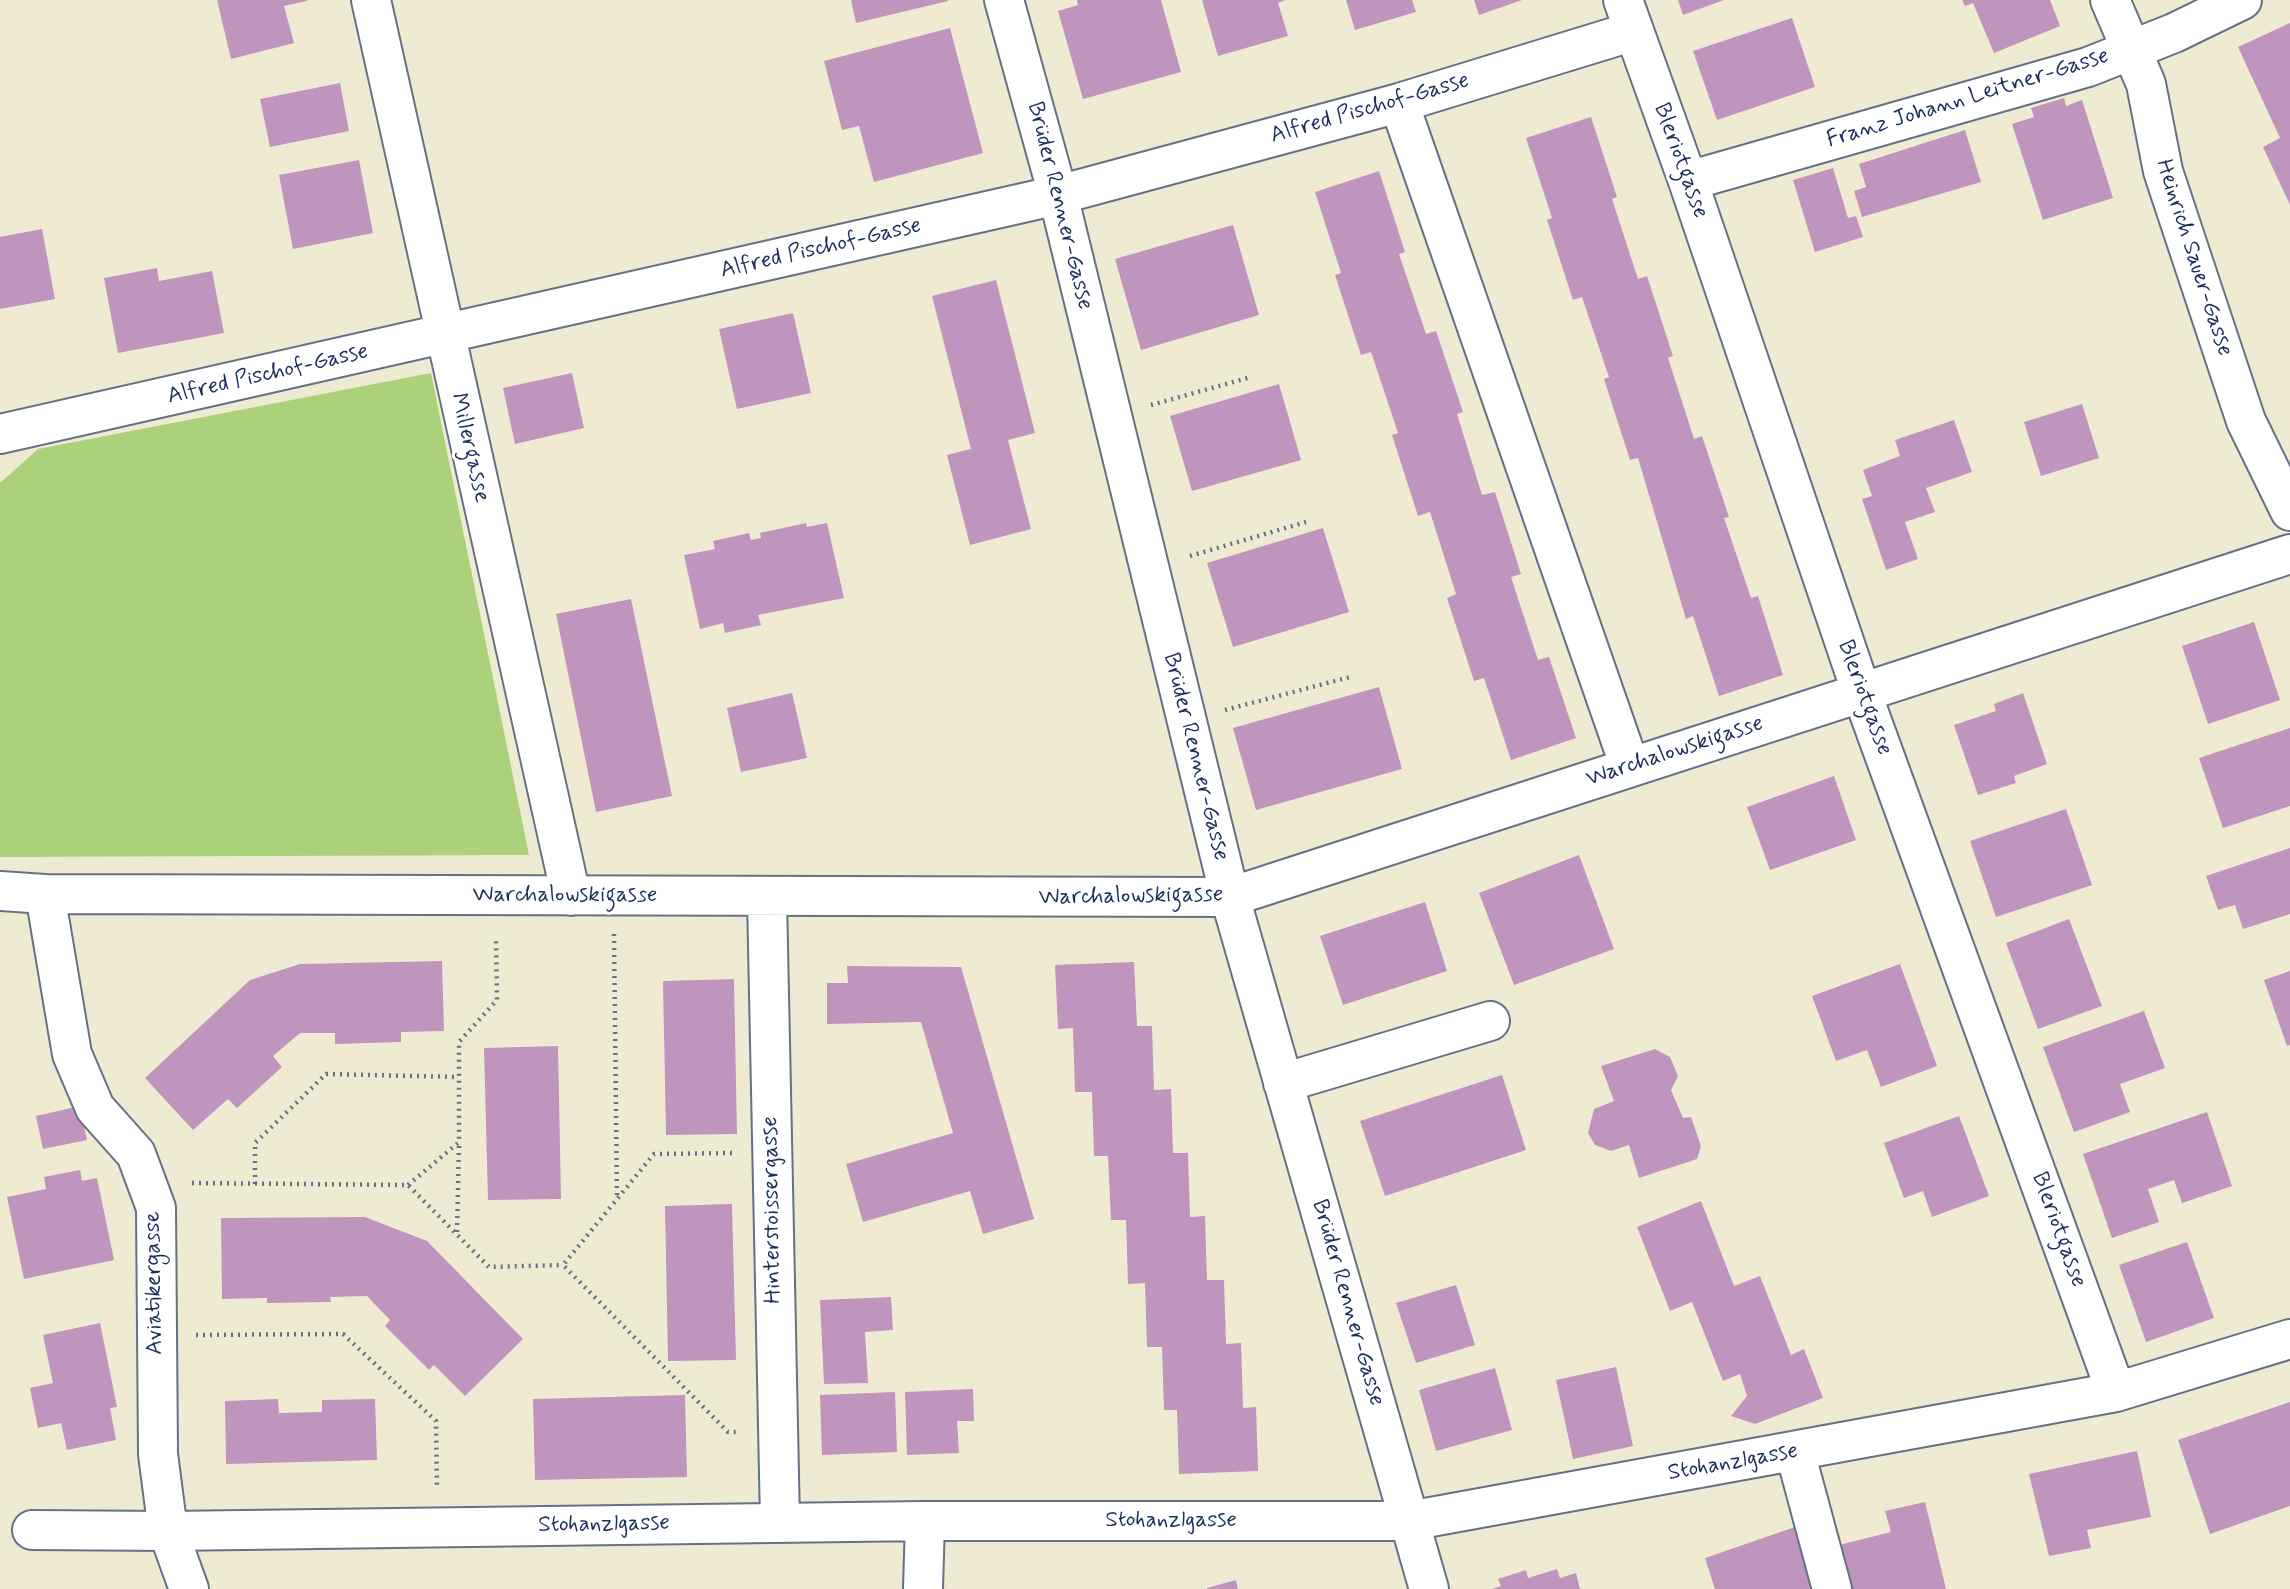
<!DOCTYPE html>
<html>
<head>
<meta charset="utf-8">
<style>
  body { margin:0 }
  canvas { display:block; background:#efebd3 }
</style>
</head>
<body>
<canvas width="2290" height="1589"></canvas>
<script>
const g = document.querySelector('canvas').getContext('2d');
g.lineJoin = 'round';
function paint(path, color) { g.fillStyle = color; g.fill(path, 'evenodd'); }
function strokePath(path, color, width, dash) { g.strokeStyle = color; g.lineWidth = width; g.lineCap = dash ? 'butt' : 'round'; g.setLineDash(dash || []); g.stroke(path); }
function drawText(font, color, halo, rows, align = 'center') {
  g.font = font + ' Mynerve,sans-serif'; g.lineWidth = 6; g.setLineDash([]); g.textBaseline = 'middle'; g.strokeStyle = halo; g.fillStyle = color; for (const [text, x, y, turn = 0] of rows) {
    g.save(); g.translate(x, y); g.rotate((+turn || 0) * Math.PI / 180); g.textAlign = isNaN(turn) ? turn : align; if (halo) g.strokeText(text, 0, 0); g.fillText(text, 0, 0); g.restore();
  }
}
const green = new Path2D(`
  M431 373 529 855 0 857V483L38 449Z`);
const building = new Path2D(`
  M217 0H307V1L284 6 294 43 231 59Z
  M851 0H948V1L856 23Z
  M1077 0H1161L1181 72 1083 99 1058 11 1078 5Z
  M1202 0H1285L1278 3 1288 36 1218 56Z
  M1346 0H1412L1416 12 1355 30Z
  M1474 0H1522L1479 15Z
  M1678 0H1724L1683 15Z
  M1962 0H2050L2060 26 1994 53 1973 3 1965 6Z
  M1792 18 1815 87 1717 120 1693 51Z
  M2290 23V205L2263 147 2280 138 2238 47Z
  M950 28 983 153 874 182 859 126 842 130 824 61Z
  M340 83 349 131 270 147 260 99Z
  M2064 98 2066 106 2082 100 2113 198 2043 220 2012 124 2034 117 2031 108Z
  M1591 117 1617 197 1612 199 1638 279 1647 276 1673 356 1668 358 1694 439 1702 436 1729 517 1724 518 1751 598 1758 596 1783 675 1719 696 1693 616 1686 619 1638 458 1630 460 1604 379 1609 377 1582 297 1573 300 1547 220 1552 218 1526 138Z
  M1965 130 1981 182 1862 217 1854 191 1866 187 1859 164Z
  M359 160 373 233 293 249 279 175Z
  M1833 168 1848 218 1856 216 1863 237 1815 252 1793 180Z
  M1379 171 1405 252 1399 254 1426 334 1436 331 1463 412 1457 414 1482 495 1495 492 1521 574 1511 577 1538 660 1549 657 1576 738 1511 760 1484 678 1474 681 1447 598 1456 594 1430 512 1418 516 1392 435 1398 433 1371 352 1361 355 1335 275 1341 273 1315 192Z
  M1233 225 1259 315 1141 350 1115 259Z
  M42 229 55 299 0 309V237Z
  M157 268 159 281 212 271 224 333 118 353 104 278Z
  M996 280 1035 433 1008 440 1031 529 970 545 947 455 971 449 932 296Z
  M793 313 811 393 737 409 719 329Z
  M572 373 584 428 515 444 503 388Z
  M1279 384 1301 460 1192 491 1170 416Z
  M2082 404 2099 458 2041 476 2024 422Z
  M1954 420 1972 472 1926 488 1935 512 1905 522 1918 559 1886 570 1862 499 1872 496 1863 470 1900 456 1895 440Z
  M806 523 807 527 827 523 844 598 758 615 761 625 725 633 723 623 700 629 684 555 715 549 713 541 749 533 751 540 761 538 760 533Z
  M1323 528 1349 612 1233 647 1207 563Z
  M631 599 672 796 596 812 556 614Z
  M2254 622 2280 700 2208 724 2182 646Z
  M1379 687 1402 769 1256 810 1233 728Z
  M792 693 807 758 741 772 727 708Z
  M2023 693 2047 764 2014 776 2016 783 1978 795 1954 725 1996 711 1994 704Z
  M2290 728V806L2223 828 2199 758Z
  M1834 776 1856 840 1770 870 1747 807Z
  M2066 809 2092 885 1996 917 1970 841Z
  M2290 848V914L2243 929 2235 905 2218 910 2206 876Z
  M1579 855 1614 949 1514 985 1479 893Z
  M1425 902 1447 971 1343 1005 1320 936Z
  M2069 919 2102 1006 2038 1029 2006 943Z
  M442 961 444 1031 401 1032V1042L335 1044V1033H300L273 1056 282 1067 237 1108 228 1099 193 1130 145 1078 250 980 300 964Z
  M1134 962 1137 1026H1152L1154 1090 1171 1089 1173 1153H1188L1190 1217 1205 1216 1207 1280H1224L1226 1344 1241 1343 1243 1408 1256 1407 1258 1471 1179 1474 1177 1410H1164L1162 1347H1147L1145 1283 1128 1284 1126 1220H1111L1108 1156H1094L1092 1092H1075L1073 1028 1058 1029 1055 965Z
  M1900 964 1937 1066 1881 1087 1867 1050 1836 1061 1812 996Z
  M847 966 961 967 1034 1219 983 1234 970 1191 863 1222 846 1164 953 1133 921 1022 827 1024V983H848Z
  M2290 971V1045L2287 1046 2264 980Z
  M734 979 737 1134 666 1135 663 981Z
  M2144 1011 2165 1068 2120 1084 2130 1112 2074 1132 2043 1047Z
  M558 1046 561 1199 488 1200 484 1048Z
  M1655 1049 1670 1057 1678 1076 1671 1090 1683 1118 1691 1117 1701 1146 1697 1159 1639 1178 1629 1145 1611 1151 1595 1145 1588 1133 1594 1109 1614 1101 1601 1066Z
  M1502 1075 1526 1150 1385 1196 1360 1121Z
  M80 1106 87 1140 43 1149 36 1116Z
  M2207 1112 2232 1186 2182 1203 2174 1180 2148 1189 2159 1222 2112 1238 2083 1154Z
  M1959 1116 1989 1196 1932 1217 1923 1191 1904 1198 1884 1143Z
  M80 1170 82 1181 97 1178 114 1260 24 1279 7 1197 46 1189 44 1177Z
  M1701 1201 1734 1286 1760 1276 1791 1355 1804 1349 1823 1398 1755 1424 1731 1416 1747 1396 1740 1374 1723 1381 1692 1302 1670 1311 1637 1227Z
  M732 1204 736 1360 668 1361 665 1206Z
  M365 1217 427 1241 523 1339 465 1396 434 1365 429 1370 385 1326 390 1320 367 1296 330 1297 331 1302 267 1303V1298L222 1299 221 1218Z
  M2187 1242 2214 1318 2146 1342 2119 1265Z
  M1456 1285 1475 1345 1416 1363 1396 1303Z
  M891 1297 893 1330 865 1332 868 1383 824 1384 820 1300Z
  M100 1323 117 1407 110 1408 116 1440 67 1450 61 1423 38 1428 30 1388 53 1383 43 1335Z
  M1616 1367 1633 1446 1573 1459 1556 1380Z
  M1495 1368 1512 1430 1436 1451 1419 1390Z
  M973 1389 974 1421H957L959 1453 907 1455 905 1392Z
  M895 1392 897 1452 822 1455 820 1395Z
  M685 1395 687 1477 535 1480 533 1399Z
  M278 1399 279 1413 322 1412V1400L375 1399 377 1460 226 1464 225 1401Z
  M2290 1402V1506L2210 1534 2178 1440Z
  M2137 1451 2151 1517 2087 1530 2091 1548 2049 1556 2029 1474Z
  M1925 1502 1946 1589H1846L1835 1546 1891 1532 1885 1511Z
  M1798 1526 1819 1589H1715L1705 1558Z
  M1557 1569 1560 1578 1576 1573 1580 1589H1492L1501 1586 1498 1579 1526 1570 1528 1578Z
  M1236 1580 1238 1589H1207V1588Z`);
const path = new Path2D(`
  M1151 405 1251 377
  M1190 556 1306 522
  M1225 710 1350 677
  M614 934 617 1199
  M732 1153 654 1154 563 1265 728 1432H739
  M192 1183 408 1185 489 1267 563 1265
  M255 1184V1143L326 1074 458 1077
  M408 1185 459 1142V1042L497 1000 496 937
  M457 1232 459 1143
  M196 1335 343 1334 436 1421 437 1488`);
const minor = new Path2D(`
  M371 0 571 896
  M1004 0 1058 195 1230 897 1429 1589
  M1623 0 1688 181 1861 691 2116 1392
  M2110 0 2146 84 2163 171 2246 421 2290 511
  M1399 103 1630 767
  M1688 181 2088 67 2174 33 2242 0
  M0 434 1058 195 1399 103 1634 31
  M0 891 45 894 72 1054 95 1108 136 1154 156 1208 158 1454 168 1531 189 1589
  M45 894 1230 897 2290 554
  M767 898 780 1522
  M1283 1083 1490 1021
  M1795 1452 1832 1589
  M32 1530 168 1531 925 1521H1409L2116 1392 2290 1339
  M923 1589 925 1521`);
const streetNames = [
  ["Franz Johann Leitner-Gasse",1968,99,-17],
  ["Alfred Pischof-Gasse",1370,109,-16],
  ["Bleriotgasse",1680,161,70],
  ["Brüder Renner-Gasse",1059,206,76],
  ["Alfred Pischof-Gasse",821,249,-13],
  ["Heinrich Sauer-Gasse",2193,258,72],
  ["Alfred Pischof-Gasse",268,375,-13],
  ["Millergasse",469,448,77],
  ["Bleriotgasse",1864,698,70],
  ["Warchalowskigasse",1675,752,-18],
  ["Brüder Renner-Gasse",1195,757,76],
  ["Warchalowskigasse",565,896],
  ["Warchalowskigasse",1131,897,-1],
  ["Hinterstoissergasse",773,1210,-91],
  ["Bleriotgasse",2058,1230,70],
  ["Aviatikergasse",155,1283,-91],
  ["Brüder Renner-Gasse",1347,1303,74],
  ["Stohanzlgasse",1733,1463,-10],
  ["Stohanzlgasse",1171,1521],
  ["Stohanzlgasse",604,1525,-1]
];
paint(green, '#acd17b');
paint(building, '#c095bd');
strokePath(minor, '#657187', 42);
strokePath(path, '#657187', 4.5, [2, 5]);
strokePath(minor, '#fff', 38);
drawText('23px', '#1b2f5e', '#fff', streetNames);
</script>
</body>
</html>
